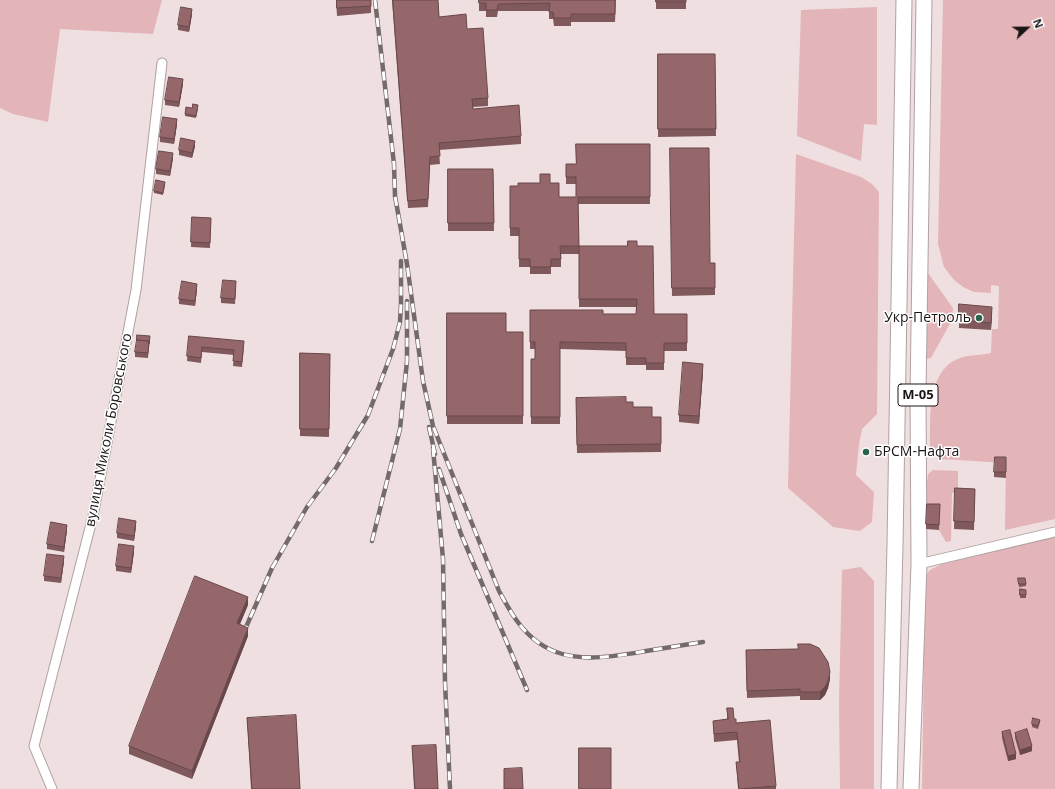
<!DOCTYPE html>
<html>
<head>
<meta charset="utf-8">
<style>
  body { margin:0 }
  #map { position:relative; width:1055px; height:789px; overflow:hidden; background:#f0dfe0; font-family:"Open Sans",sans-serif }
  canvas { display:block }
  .north { position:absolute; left:1007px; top:8px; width:40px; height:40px; -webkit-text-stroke:3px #fff; paint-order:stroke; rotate:68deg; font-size:11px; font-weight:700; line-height:16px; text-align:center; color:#1a1415 }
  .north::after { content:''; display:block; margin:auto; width:14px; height:18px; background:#1a1415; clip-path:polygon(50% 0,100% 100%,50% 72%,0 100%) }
</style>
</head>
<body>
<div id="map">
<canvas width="1055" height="789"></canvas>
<div class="north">N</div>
</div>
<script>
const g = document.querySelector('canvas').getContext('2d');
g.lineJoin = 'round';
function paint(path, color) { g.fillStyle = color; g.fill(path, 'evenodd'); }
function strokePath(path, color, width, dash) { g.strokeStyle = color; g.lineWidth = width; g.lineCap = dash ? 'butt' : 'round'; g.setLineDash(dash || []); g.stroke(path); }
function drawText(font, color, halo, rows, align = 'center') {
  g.font = font + ' "Open Sans",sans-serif'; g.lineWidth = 3; g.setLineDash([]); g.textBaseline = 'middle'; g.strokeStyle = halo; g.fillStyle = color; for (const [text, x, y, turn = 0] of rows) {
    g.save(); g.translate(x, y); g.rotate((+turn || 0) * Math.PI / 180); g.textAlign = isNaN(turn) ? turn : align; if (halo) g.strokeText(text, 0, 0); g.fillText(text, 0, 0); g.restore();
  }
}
const green = new Path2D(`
  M0 0H162L153 34 60 29 48 122 13 114 0 108Z
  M943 0H1055V519L1005 530 1006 463 940 459 930 454C931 423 924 368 963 357 972 355 982 355 991 353L992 329H998L999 286 991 285V293L974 292 963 287 954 280 944 267 938 244Z
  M877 7V125L864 124 861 161 797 136 801 10Z
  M796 154 861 177 872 184 879 192 877 414 862 429 859 444 856 475 874 492 872 522 860 531 833 527 788 488Z
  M928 273 953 308 952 320 931 358 927 359 925 358Z
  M933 470 958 471V492L952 493 951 541 946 542 939 530 940 509 924 508 928 474Z
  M1055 537V789H922L925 576 930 570 942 564Z
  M861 567 874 581V789H840L839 703 842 570Z`);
const minor = new Path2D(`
  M919 564 1055 532
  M52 789 34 746 93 516 136 290 162 63`);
const primary = new Path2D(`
  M889 789 895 545 904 0
  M911 789 919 564 918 394 924 0`);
const rail = new Path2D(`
  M375 0 394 164 395 196 407 264 423 381 433 426 499 591C510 611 520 630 539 643 570 665 611 657 646 651 665 648 684 645 703 642
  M429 427 435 454
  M433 448 443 559 445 682 450 789
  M439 469 461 534 527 690
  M372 541 400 429 407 361V301
  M243 634 272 568 307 507 336 468 368 415 393 349 400 322 401 304V261`);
const wall = new Path2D(`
  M336 0H371V13L337 16Z
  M392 0H438L439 17 467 29 488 98V106L473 107V109L521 136V144L439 150 440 164 430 165 428 207 408 208Z
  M616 0 615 22H571V26H554L553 19H549V11H498L497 17H486V11H479V3Z
  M656 0H686V9H656Z
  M192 14 189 32 178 30V25Z
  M658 54H715L716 136 658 137Z
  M183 84 179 107 165 105V100Z
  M192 108H198L196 118 185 116V114Z
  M177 124 174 144 160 142V137Z
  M650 144V204H578L579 246H637L654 314H687V351H664V370H646V365H626V351L560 349V424H531V359H535V349H530V310L603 314H636V307H579V254H561V267H551V274H530V267H519V236H510V186H518L550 183 559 197H576V184H566V164H576Z
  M195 146 192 158 179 155V150Z
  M670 148 710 263H715V295L672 296Z
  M173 158 170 176 156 174V169Z
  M448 169H493L494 231H448Z
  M165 185 163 195 154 193V191Z
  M192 217 211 218 210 248 191 247Z
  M236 286 235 304 221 303V298Z
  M197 289 195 306 179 304V299Z
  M959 304 992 314 991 330 959 328Z
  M447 313 506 332H523V424H447Z
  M189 336 244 346 242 367 233 366 234 355 202 352 201 363 187 361Z
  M150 338 148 358 135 357V352Z
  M300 353 330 354 329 437 300 436Z
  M703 371 699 424 679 422V415Z
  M576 398 626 402 633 407 652 417H661V452L577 453Z
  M1006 457V478L994 477V472Z
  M955 488 975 489 974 530 954 529Z
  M940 509 939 530 926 529V524Z
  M136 526 134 541 117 538V533Z
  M67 530 64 552 47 549V544Z
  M134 552 131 573 116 571V566Z
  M64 561 61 583 44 581V576Z
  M1018 578 1026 584V586L1019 587Z
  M1020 589 1026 590V598H1020Z
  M248 605 240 624 248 636 192 779 129 754V746Z
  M746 650 830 679 828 688 825 695 820 700H800V696L747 698Z
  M727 708 776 786V789H738L736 762H739L737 740 714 742 713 721 727 719Z
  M247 718 300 789H251Z
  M1040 722 1038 729 1032 727V724Z
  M1002 732 1016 759 1008 761 1002 738Z
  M1015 733 1032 751 1020 755 1015 738Z
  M412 746 438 789H414Z`);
const shadedWall = new Path2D(`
  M192 9V14L189 32V27Z
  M183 79V84L179 107V102Z
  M177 119V124L174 144V139Z
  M195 141V146L192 158V153Z
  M173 153V158L170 176V171Z
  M197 284V289L195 306V301Z
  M992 307V314L991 330V323Z
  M703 364V371L699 424V416Z
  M136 521V526L134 541V536Z
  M67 525V530L64 552V547Z
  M134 546V552L131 573V568Z
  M64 556V561L61 583V578Z
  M248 597V605L237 631V623Z
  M248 628V636L192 779V771Z
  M830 672V679L828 688 825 695 820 700V692Z
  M1032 746V751L1020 755V750Z
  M1016 754V759L1008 761V756Z`);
const building = new Path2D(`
  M337 0H371V6L337 8Z
  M393 0H438L439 17 466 14 467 29 483 28 488 98 472 99 473 109 519 105 521 136 439 143 440 156 430 157 428 199 408 201Z
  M479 0H615V14H571V18H554L553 12H549L550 3 498 4 497 10H486V3H479Z
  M656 0H686V2H656Z
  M181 7 192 9 189 27 178 25Z
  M658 54H715L716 129H658Z
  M169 77 183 79 179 102 165 100Z
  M193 104 198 105 196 116 185 114 186 107 192 108Z
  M163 117 177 119 174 139 160 137Z
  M181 138 195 141 192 153 179 150Z
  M576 144H650V197H578L579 246H560L561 259H551V267H530V259H519V228H510V186H518V183H540V174H550V183H559V197H576V177H566V164H576Z
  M670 148H709L710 263H715V288H672Z
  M159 151 173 153 170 171 156 169Z
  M448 169H493L494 223H448Z
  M156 180 165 182 163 193 154 191Z
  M192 217 211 218 210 243 191 242Z
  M628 241H637V246H653L654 314H687V343H664V363H646V358H626V343L560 342V417H531V359H535V342H530V310H603V314H636L637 299H579V246H627Z
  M223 280 236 281 235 299 221 298Z
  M182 281 197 284 195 301 179 299Z
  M959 304 992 307 991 323 959 320Z
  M447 313H506V332H523V416H447Z
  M137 335 150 336 149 344V341L137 340Z
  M189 336 244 341 242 362 233 361 234 350 202 347 201 358 187 356Z
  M137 340 149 341 148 353 135 352Z
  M300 353 330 354 329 429H300Z
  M683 362 703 364 699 416 679 415Z
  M626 397V402H633V407H652V417H661V444L577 445 576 398Z
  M995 457H1006V472H994Z
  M955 488 975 489 974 522 954 521Z
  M927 504H940L939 525 926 524Z
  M119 518 136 521 134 536 117 533Z
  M51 522 67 525 64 547 47 544Z
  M119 544 134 546 131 568 116 566Z
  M47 554 64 556 61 578 44 576Z
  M195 576 248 597 237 623 248 628 192 771 129 746Z
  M1018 578H1025L1026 584H1019Z
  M1020 589 1026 590V595H1020Z
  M798 644H810L819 648 828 662 830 672 828 681 825 687 820 692H800V689L747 691 746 650 798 649Z
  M727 708H733L734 719H736V723L770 720 776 786 739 789 736 762H740L737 732 714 734 713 721 728 719Z
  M296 715 300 789H252L247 718Z
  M1033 718 1040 720 1038 726 1032 724Z
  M1027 729 1032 746 1020 750 1015 733Z
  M1010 730 1016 754 1008 756 1002 732Z
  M436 745 438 789H415L412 746Z
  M579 748H611V789H579Z
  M522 768 523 789H504V769Z`);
const markers = [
  [979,318,4,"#28634e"],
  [866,452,4,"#28634e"]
];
const shields = [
  [918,395,40]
];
const shieldNames = [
  ["М-05",918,395]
];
const poiNames = [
  ["Укр-Петроль",971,318],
  ["БРСМ-Нафта",874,452,"left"]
];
const streetNames = [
  ["вулиця Миколи Боровського",109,430,-79]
];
paint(green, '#e3b4b8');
strokePath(minor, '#b0a1a2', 11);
strokePath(primary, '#b0a1a2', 17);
strokePath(minor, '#fff', 9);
strokePath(primary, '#fff', 15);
strokePath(rail, '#756a6b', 4.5);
strokePath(rail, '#fff', 3, [9]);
paint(wall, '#80595c');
paint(shadedWall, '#68484b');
paint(building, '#95676b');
strokePath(building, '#68484b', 1);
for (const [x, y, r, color] of markers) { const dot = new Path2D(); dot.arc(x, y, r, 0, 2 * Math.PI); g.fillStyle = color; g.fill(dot); strokePath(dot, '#fff', 1.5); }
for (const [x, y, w] of shields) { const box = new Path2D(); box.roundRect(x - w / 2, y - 11, w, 22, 3); g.fillStyle = '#fff'; g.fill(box); strokePath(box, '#1a1415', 1); }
drawText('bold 13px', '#1a1415', null, shieldNames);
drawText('14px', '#1a1415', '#fff', poiNames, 'right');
drawText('14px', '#1a1415', '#fff', streetNames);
</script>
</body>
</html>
